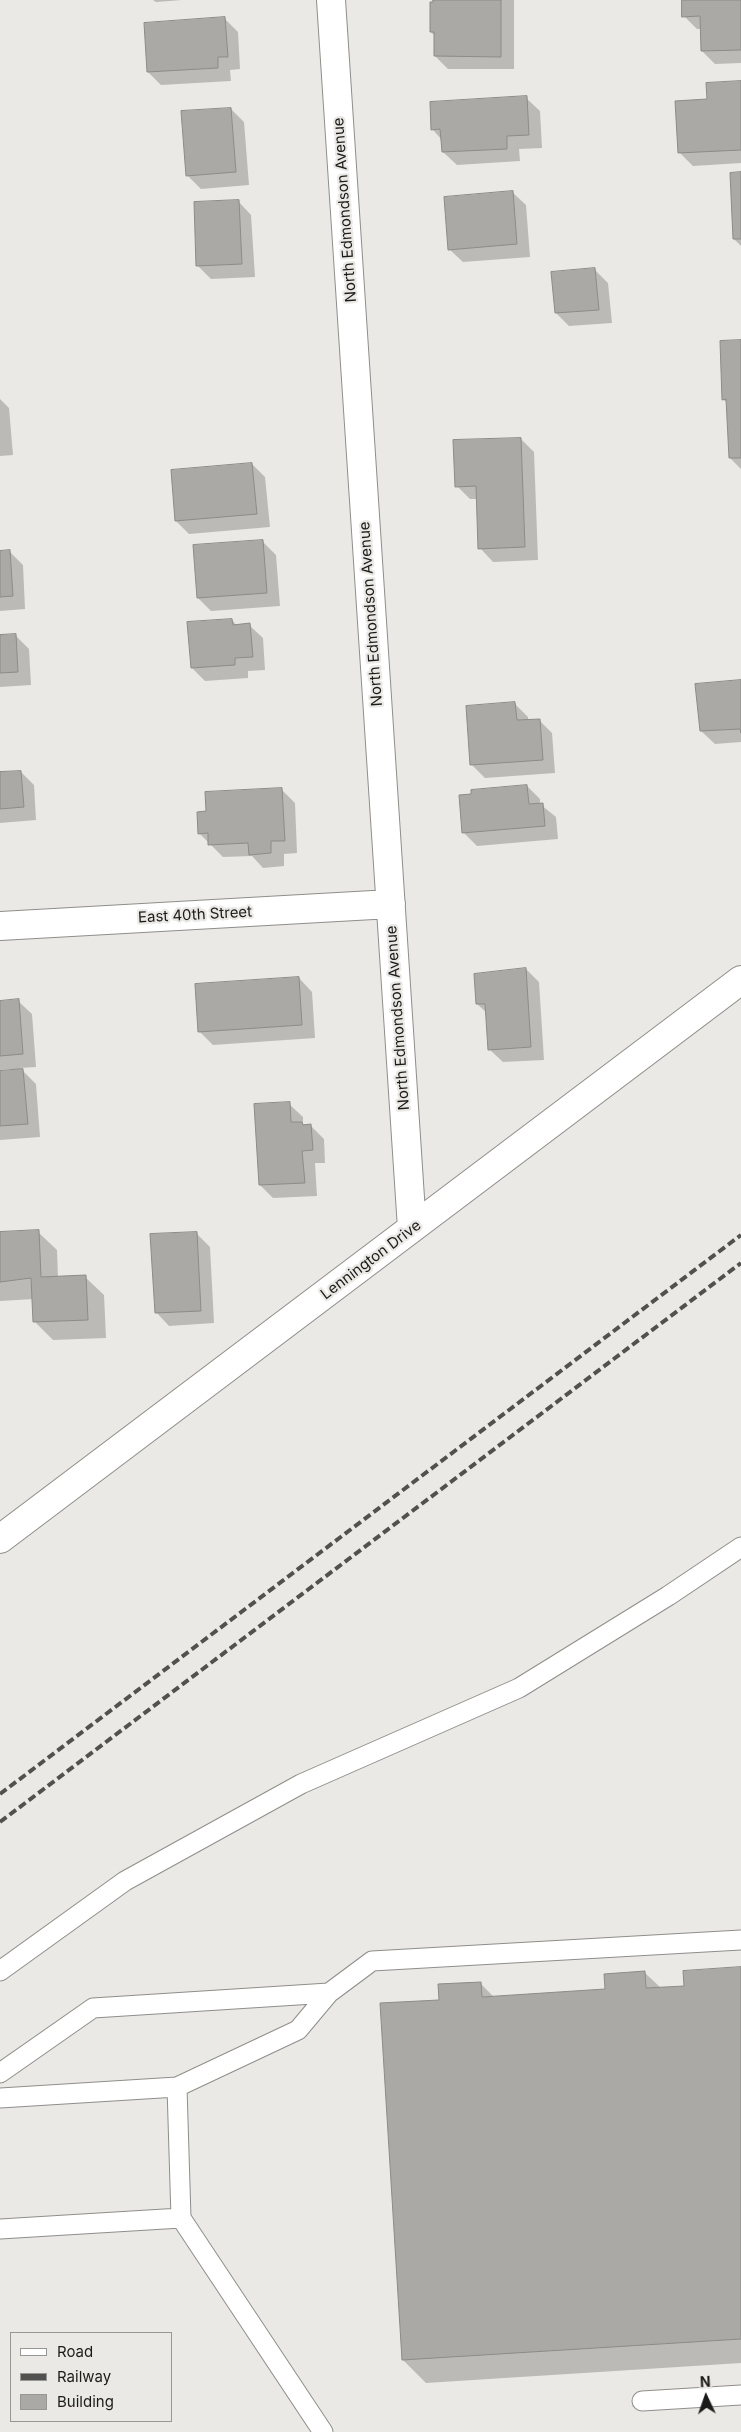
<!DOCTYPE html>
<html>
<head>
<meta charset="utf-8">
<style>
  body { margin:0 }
  #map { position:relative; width:741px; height:2432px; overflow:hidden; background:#eae9e5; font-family:Inter,sans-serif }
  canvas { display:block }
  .legend { position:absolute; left:10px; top:2332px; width:162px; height:90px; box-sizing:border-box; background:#eae9e5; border:1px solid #979794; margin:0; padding:6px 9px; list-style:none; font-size:15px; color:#1b1b1a }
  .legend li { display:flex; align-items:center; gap:10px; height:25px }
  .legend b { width:25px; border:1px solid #979794 }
  .north { position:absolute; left:681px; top:2372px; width:50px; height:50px; -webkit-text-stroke:4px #eae9e5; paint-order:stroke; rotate:357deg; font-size:14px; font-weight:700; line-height:20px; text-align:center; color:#1b1b1a }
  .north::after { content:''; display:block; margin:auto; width:18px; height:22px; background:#1b1b1a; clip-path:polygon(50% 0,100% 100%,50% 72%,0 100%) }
</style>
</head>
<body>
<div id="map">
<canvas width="741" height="2432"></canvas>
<ul class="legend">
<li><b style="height:6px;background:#fff"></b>Road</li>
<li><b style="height:6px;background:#51514f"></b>Railway</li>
<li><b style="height:14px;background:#aaa9a6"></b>Building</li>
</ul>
<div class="north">N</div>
</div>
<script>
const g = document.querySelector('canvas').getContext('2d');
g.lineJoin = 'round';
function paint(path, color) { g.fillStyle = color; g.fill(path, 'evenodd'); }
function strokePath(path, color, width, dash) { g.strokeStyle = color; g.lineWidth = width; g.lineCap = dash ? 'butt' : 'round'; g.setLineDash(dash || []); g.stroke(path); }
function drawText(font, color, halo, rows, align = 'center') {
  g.font = font + ' Inter,sans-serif'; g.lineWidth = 4.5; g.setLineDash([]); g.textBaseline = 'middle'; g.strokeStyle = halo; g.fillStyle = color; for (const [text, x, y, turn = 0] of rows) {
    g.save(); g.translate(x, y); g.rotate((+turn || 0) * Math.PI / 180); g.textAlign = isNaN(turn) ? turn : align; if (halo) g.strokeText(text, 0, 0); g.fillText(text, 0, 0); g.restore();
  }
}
const shadow = new Path2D(`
  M153 0H182L156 2Z
  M434 0H514V69H448L435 56V36L431 32Z
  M683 0H741V63L715 64 702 51 701 29H697L684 16Z
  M225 19 238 32 240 69 230 70 231 81 161 85 148 72Z
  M741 83V163L693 166 680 153 708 101Z
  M526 98 540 111 542 148 519 149 520 161 457 165 443 152 442 140 433 130Z
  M231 109 244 122 249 185 201 189 188 176Z
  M741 173V246L734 239Z
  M512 192 526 205 530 257 463 262 449 249Z
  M238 201 251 215 255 277 211 279 198 266Z
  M595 270 608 283 612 323 569 326 556 313Z
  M741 341V469L730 458 727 403 723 399Z
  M0 399 9 408 13 455 0 456Z
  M521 439 534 452 538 560 493 562 480 548 478 499H470L457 486Z
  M252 464 265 477 270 527 189 534 176 521Z
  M263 542 276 555 280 606 211 611 198 598Z
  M0 552H10L23 565 25 609 0 611Z
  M232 620 237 626 249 625 263 638 265 670 248 671V678L205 681 192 668Z
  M16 636 29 649 31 685 0 687V637Z
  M741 682V742L715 744 701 731Z
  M515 704 528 717V721L539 720 552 733 555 773 485 778 472 765Z
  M21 772 34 785 36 820 0 823V773Z
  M527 786 540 799V804L556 817 558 839 477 846 464 833Z
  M282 790 295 803 297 853 284 854V866L263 868 252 856 223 857 199 833 208 812Z
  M526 969 539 982 544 1060 503 1062 489 1049 487 1013 477 1004Z
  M299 978 312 992 315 1038 213 1045 199 1031Z
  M18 1001 32 1014 36 1067 20 1068 36 1084 40 1137 0 1140V1072L14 1071V1069L0 1070V1002Z
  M289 1104 303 1117V1124L311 1126 324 1139 325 1163H315L317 1196 273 1198 260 1185Z
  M38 1232 57 1250 58 1278 85 1277 104 1295 106 1338 53 1340 34 1321V1299L0 1301V1233Z
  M196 1233 210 1247 214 1323 169 1326 156 1312Z
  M741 1968V2363L426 2383 403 2360 381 2005 440 2001 480 1983 495 1998 607 1990 645 1973 661 1988 685 1987Z`);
const building = new Path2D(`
  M433 0H501V57L434 56V32H430V2H433Z
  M682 0H741V50L701 51 700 16 682 17Z
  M225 17 228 57H218V68L147 72 144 23Z
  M741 81V150L678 153 675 101 707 99 706 83Z
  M527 96 529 135 507 136V149L442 152 440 129 431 130 430 102Z
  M231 108 236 172 186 176 181 111Z
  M741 172V239H733L730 173Z
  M513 191 517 244 448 250 444 197Z
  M239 200 242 264 196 266 194 202Z
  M595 268 599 310 555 313 551 272Z
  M741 340V458H729L726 399 722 400 720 341Z
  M521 438 525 547 478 549 476 486 455 487 453 440Z
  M252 463 257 514 175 521 171 470Z
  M263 540 267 593 197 598 193 545Z
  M10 550 13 596 0 597V551Z
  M232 619 233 625 250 623 253 657 235 658V665L191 668 187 622Z
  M16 634 18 672 0 673V635Z
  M741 680V733L740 729 700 731 695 684Z
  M515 702 517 720 540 719 543 760 470 765 466 706Z
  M21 771 24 807 0 809V772Z
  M527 785 529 804 543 803 545 826 462 833 459 795 471 794V790Z
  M282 788 285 841H271V853L249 855 248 843 208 845V833L198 834 197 812 206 811 205 792Z
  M526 968 531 1047 488 1050 485 1004H476L474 974Z
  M299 977 302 1025 198 1032 195 984Z
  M19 999 23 1054 0 1056V1001Z
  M23 1069 28 1124 0 1126V1071Z
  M290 1102 291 1122H302L303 1125 311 1124 313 1150 302 1151 305 1183 259 1185 254 1104Z
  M39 1230 41 1277 86 1275 88 1320 33 1322 31 1278 0 1282V1232Z
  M197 1232 201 1311 155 1313 150 1234Z
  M741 1967V2339L402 2360 380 2003 439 2000 438 1984 481 1982 482 1997 605 1989 604 1974 645 1971 646 1988 684 1986 683 1971Z`);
const lane = new Path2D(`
  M0 1971 125 1881 301 1784 519 1688 668 1596 741 1547
  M0 2073 93 2008 329 1993 372 1961 741 1940
  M0 2098 177 2087
  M181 2218 323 2432
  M0 2229 181 2218 177 2087 298 2030 329 1993
  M642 2401 741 2395`);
const street = new Path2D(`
  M331 0 412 1228
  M0 926 391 904
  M0 1539 741 980`);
const rail = new Path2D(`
  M0 1794 741 1235
  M0 1822 741 1263`);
const streetNames = [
  ["North Edmondson Avenue",345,210,-94],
  ["North Edmondson Avenue",371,614,-94],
  ["East 40th Street",195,915,-3],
  ["North Edmondson Avenue",398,1018,-94],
  ["Lennington Drive",371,1260,-37]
];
paint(shadow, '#0003');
paint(building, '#aaa9a6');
strokePath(building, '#8c8b88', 1);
strokePath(lane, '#8f8e8a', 21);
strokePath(street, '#8f8e8a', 30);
strokePath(lane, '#fff', 19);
strokePath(street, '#fff', 28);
strokePath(rail, '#51514f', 4, [8, 4]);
drawText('15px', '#1b1b1a', '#eae9e5', streetNames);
</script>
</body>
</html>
